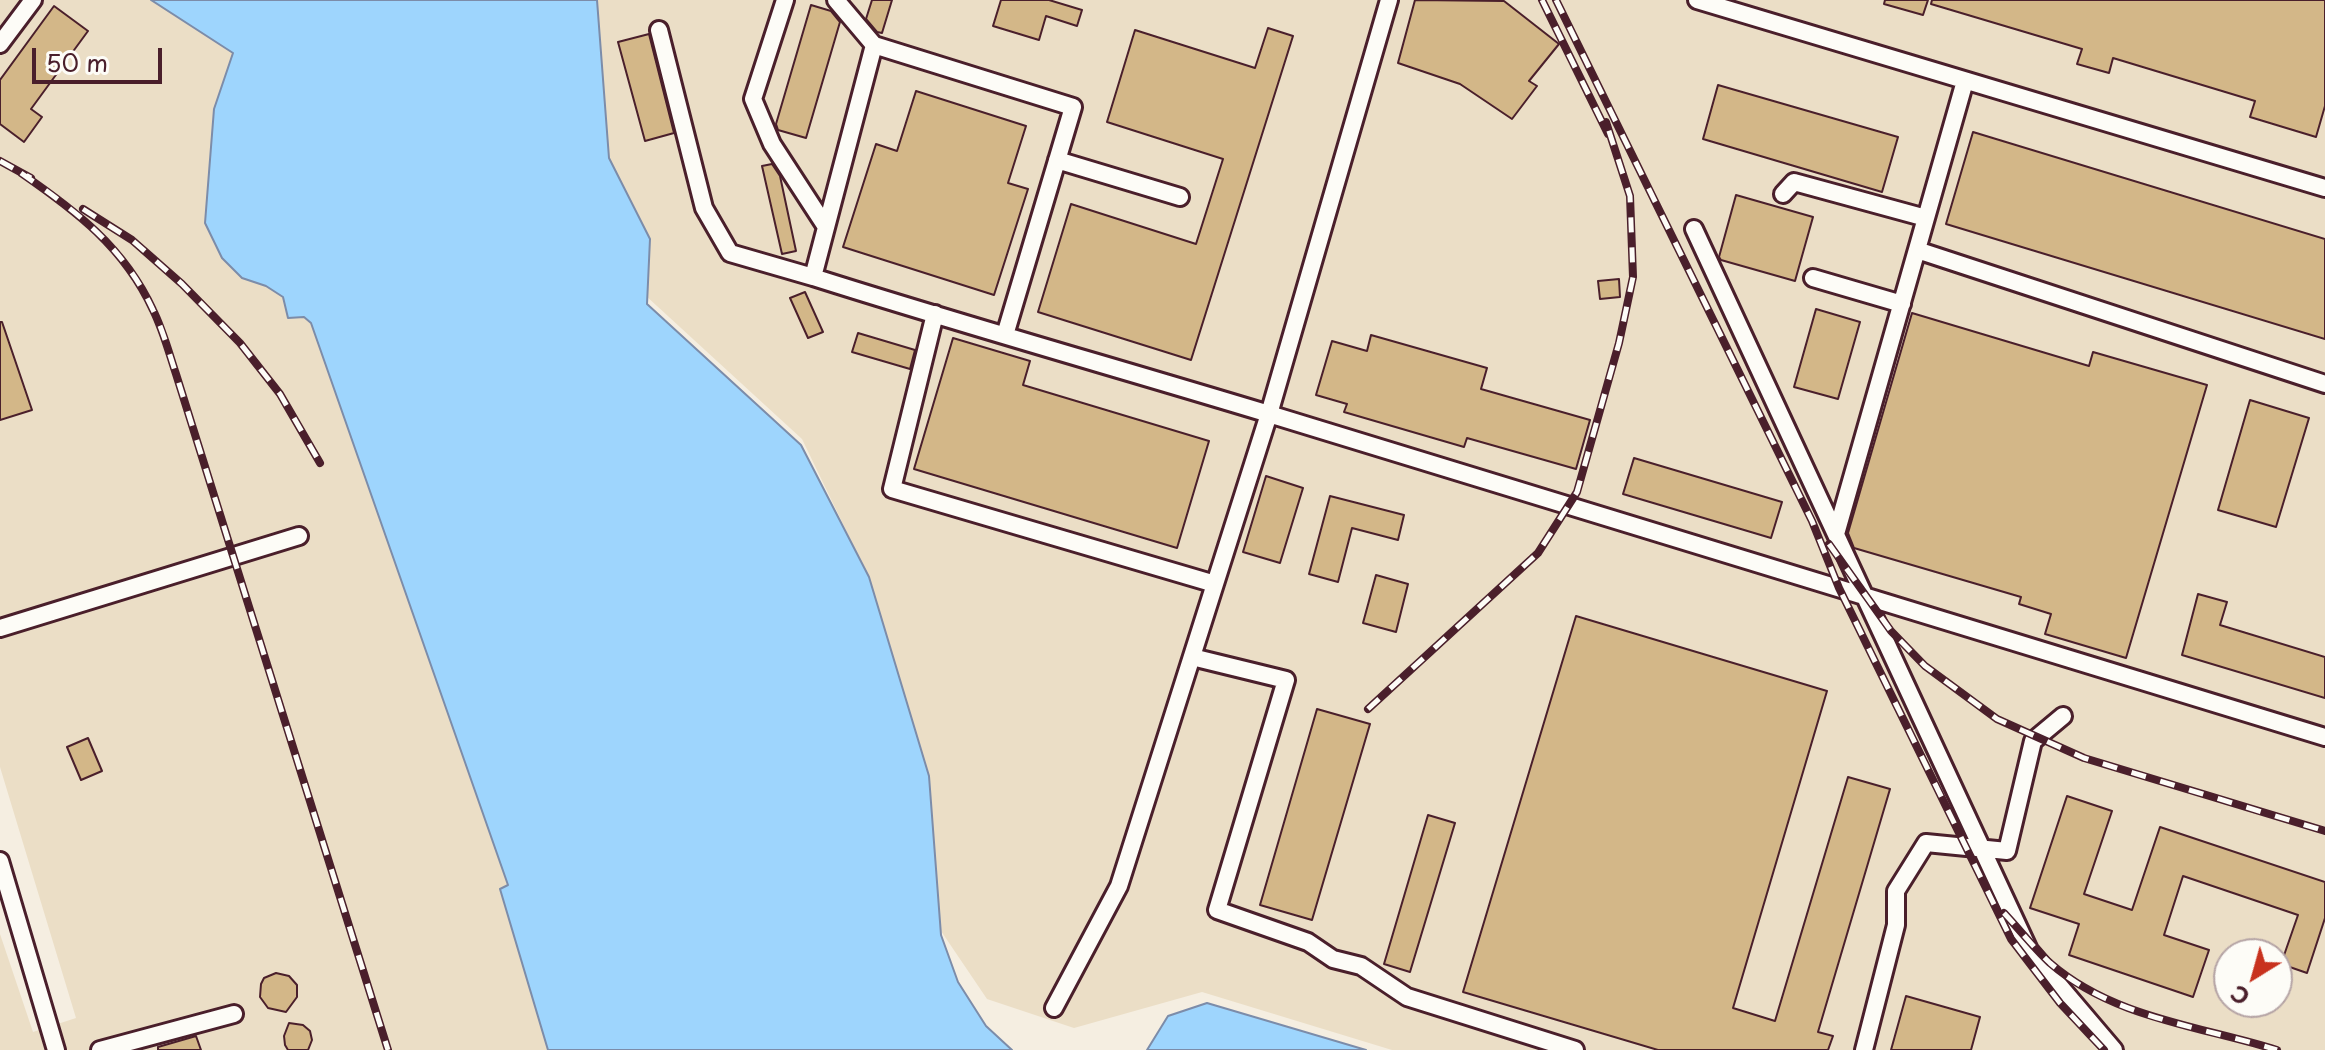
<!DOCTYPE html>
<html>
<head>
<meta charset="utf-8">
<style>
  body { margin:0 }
  #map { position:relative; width:2325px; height:1050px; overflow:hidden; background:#f5eee1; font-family:"Playpen Sans",sans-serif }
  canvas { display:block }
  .north { position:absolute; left:2213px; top:938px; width:80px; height:80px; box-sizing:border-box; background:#fdfcf7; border:2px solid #b5a4a5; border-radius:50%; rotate:217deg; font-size:22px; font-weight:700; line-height:32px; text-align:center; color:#4a1f2b }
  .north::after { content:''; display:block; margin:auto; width:28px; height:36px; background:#c8321e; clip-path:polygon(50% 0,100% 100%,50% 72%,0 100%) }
  .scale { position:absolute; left:32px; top:48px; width:130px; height:36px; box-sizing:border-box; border:4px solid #4a1f2b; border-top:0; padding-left:10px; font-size:24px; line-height:28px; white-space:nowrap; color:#4a1f2b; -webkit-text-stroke:6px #fdfcf7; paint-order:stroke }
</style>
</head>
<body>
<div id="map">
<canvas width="2325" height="1050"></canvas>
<div class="north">С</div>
<div class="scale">50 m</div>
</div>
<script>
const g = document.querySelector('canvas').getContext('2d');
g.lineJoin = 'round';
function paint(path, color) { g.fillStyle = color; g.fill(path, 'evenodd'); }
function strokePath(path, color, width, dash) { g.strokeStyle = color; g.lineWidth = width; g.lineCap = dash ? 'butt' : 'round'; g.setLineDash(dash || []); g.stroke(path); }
const built = new Path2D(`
  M0 0H151L233 53 214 109 242 278 266 286 284 297 311 323 508 886 500 889 548 1050H0V934L33 1032 76 1018 0 767Z
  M594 0H2325V1050H1392L1202 992 1074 1028 987 999 941 931 927 775 868 576 802 439 645 295 649 237 606 153ZM2229 954H2277V1002H2229Z`);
const water = new Path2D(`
  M151 0H597L609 158 650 239 647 304 801 445 869 577 929 776 941 935 958 982 986 1026 1012 1050H548L500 889 508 885 311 323 304 317 288 318 283 297 266 286 242 278 222 258 205 223 214 109 233 53Z
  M1207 1003 1366 1050H1147L1168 1016Z`);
const building = new Path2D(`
  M872 0H892L882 33 877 32 866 19Z
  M1001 0H1049L1082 10 1077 26 1046 16 1039 40 993 26Z
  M1415 0 1504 1 1559 44 1529 81 1537 86 1512 119 1460 84 1398 63Z
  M1885 0H1928L1923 15 1884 4Z
  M1932 0H2325V106L2316 137 2250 117 2255 101 2113 58 2109 73 2077 64 2082 49 1931 4Z
  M811 5 831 11 840 22 806 138 778 130 776 124Z
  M54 6 88 31 31 109 42 117 24 142 0 124V80Z
  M1268 28 1293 36 1191 360 1038 312 1071 204 1196 244 1223 159 1107 122 1135 30 1255 68Z
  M649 34 674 133 645 141 618 42Z
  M1718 85 1898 137 1882 192 1703 139Z
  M916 91 1026 126 1008 183 1028 189 994 295 843 247 876 144 897 151Z
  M1973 132 2325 239V339L1946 224Z
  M772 164 780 176 796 251 782 254 762 166Z
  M1736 195 1813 217 1795 281 1721 260 1719 257Z
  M1619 279 1620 297 1600 299 1598 281Z
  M805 292 823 332 808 338 790 298Z
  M1816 309 1860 322 1838 399 1794 387Z
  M1912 313 2089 366 2093 352 2207 385 2126 658 2045 634 2051 614 2019 604 2021 597 1854 548 1848 533Z
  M0 322H2L32 410 0 420Z
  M858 333 915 350 910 369 852 352Z
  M1371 335 1487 368 1481 389 1590 420 1576 469 1467 438 1464 447 1344 412 1347 404 1316 395 1332 341 1367 351Z
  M953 338 1030 361 1023 385 1209 441 1177 548 914 469Z
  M2250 400 2309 418 2276 527 2218 510Z
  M1634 458 1782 502 1771 538 1623 494Z
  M1266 476 1303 488 1280 563 1243 552Z
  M1330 496 1404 515 1398 540 1352 528 1338 582 1309 574Z
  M1376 575 1408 584 1396 632 1363 623Z
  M2198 594 2227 602 2220 625 2325 657V698L2182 655Z
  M1576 616 1827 691 1733 1008 1775 1021 1848 777 1890 789 1818 1032 1833 1036 1828 1050H1658L1463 992Z
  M1317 709 1370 724 1312 920 1260 905Z
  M88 738 102 771 81 780 67 747Z
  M2067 796 2112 811 2084 894 2132 910 2160 827 2325 882V918L2307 973 2281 964 2298 915 2183 876 2164 935 2209 950 2193 997 2069 955 2079 924 2030 908Z
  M1428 815 1455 823 1410 972 1384 964Z
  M276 973 289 976 297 985V997L286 1012 268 1008 260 997 261 984 264 978Z
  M1906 996 1980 1017 1971 1050H1891Z
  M289 1023 303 1025 310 1031 312 1040 308 1050H288L285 1045 284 1036Z
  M196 1036 201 1050H158V1047Z`);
const minor = new Path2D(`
  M785 0 753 99 772 144 826 227
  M836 0 874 45
  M1697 0 2325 188
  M659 30 704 208 730 253 813 277
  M0 44 33 0
  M1057 160 1180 197
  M1783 194 1794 182 1926 218
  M1694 229 2029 950 2114 1050
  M1917 250 2325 384
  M1813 278 1902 304
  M935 314 892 489 1215 584
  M1005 335 1073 107 874 45 813 277C964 325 1117 368 1269 414 1621 521 1973 629 2325 737
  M1836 534 1965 81
  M0 628 299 536
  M1192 657 1286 680 1217 910 1308 942 1333 959 1361 966 1407 997 1575 1050
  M0 861 56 1050
  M1054 1008 1119 886 1269 414 1389 0
  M100 1050 234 1014
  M1864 1050 1896 925V891L1926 843 2007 851 2033 741 2063 716`);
const rail = new Path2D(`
  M1542 0 1608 134
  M1556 0 1812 521 1839 588 2011 939 2060 1003 2104 1050
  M0 161 31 178
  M21 173C76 211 124 247 153 310 163 330 169 353 176 374L388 1050
  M83 209 132 240 182 284 240 343 280 394 320 463
  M1829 544 1891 631 1925 666 1997 719 2084 758 2325 831
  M1368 709 1538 553 1577 492 1619 343 1633 277 1630 196 1606 122
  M2004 913C2019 929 2034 948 2050 963 2113 1018 2200 1026 2277 1050`);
paint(built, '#ebdec6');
paint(water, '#9ed5fd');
strokePath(water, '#7c8ca9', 2);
paint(building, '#d3b788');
strokePath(building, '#4a1f2b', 2);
strokePath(minor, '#4a1f2b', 22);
strokePath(minor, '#fdfcf7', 16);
strokePath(rail, '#4a1f2b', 8);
strokePath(rail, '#fdfcf7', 5, [15]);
</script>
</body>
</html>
